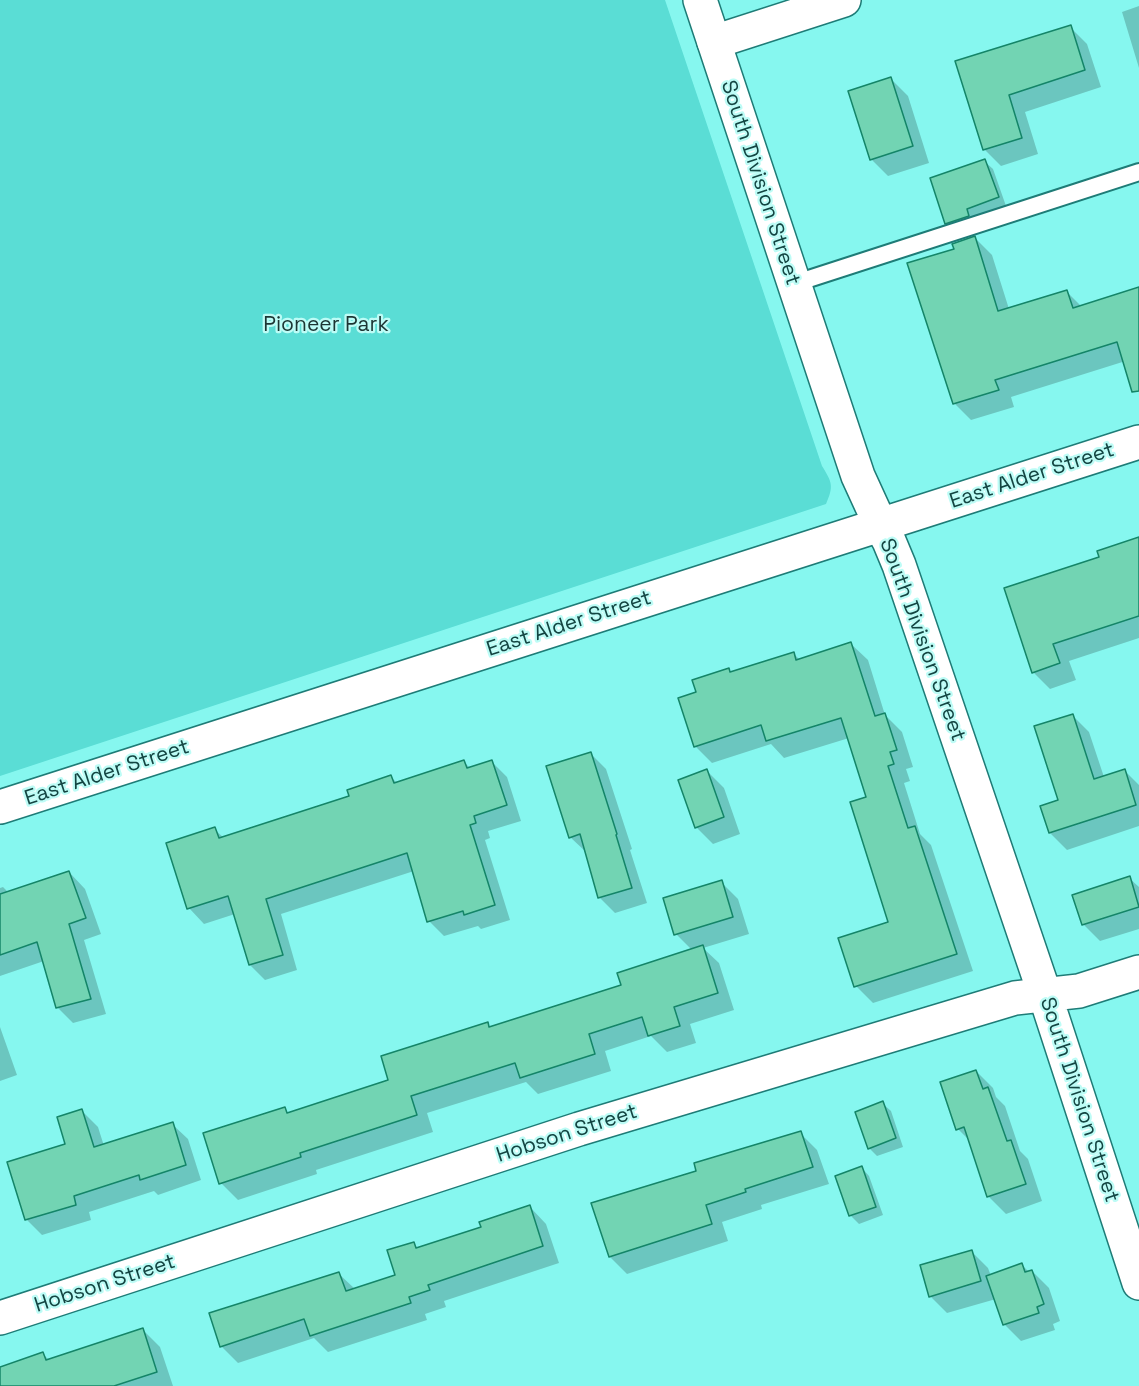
<!DOCTYPE html>
<html>
<head>
<meta charset="utf-8">
<style>
  body { margin:0 }
  canvas { display:block; background:#86f7ef }
</style>
</head>
<body>
<canvas width="1139" height="1386"></canvas>
<script>
const g = document.querySelector('canvas').getContext('2d');
g.lineJoin = 'round';
function paint(path, color) { g.fillStyle = color; g.fill(path, 'evenodd'); }
function strokePath(path, color, width, dash) { g.strokeStyle = color; g.lineWidth = width; g.lineCap = dash ? 'butt' : 'round'; g.setLineDash(dash || []); g.stroke(path); }
function drawText(font, color, halo, rows, align = 'center') {
  g.font = font + ' "Space Grotesk",sans-serif'; g.lineWidth = 4.5; g.setLineDash([]); g.textBaseline = 'middle'; g.strokeStyle = halo; g.fillStyle = color; for (const [text, x, y, turn = 0] of rows) {
    g.save(); g.translate(x, y); g.rotate((+turn || 0) * Math.PI / 180); g.textAlign = isNaN(turn) ? turn : align; if (halo) g.strokeText(text, 0, 0); g.fillText(text, 0, 0); g.restore();
  }
}
const green = new Path2D(`
  M0 0H665L822 466C832 482 834 486 826 504L0 776Z`);
const shadow = new Path2D(`
  M1139 6V68L1122 12Z
  M1070 27 1087 44 1101 87 1025 112 1038 154 1001 166 984 149 956 62Z
  M891 79 908 96 929 163 888 176 871 159Z
  M984 161 993 169 1006 206 975 218 955 231 947 223Z
  M975 238 992 255 1009 309 1066 291 1082 307 1139 288V363L1132 359 1011 397 1014 407 971 420 954 403 956 250Z
  M1139 539V638L1069 661 1076 680 1050 689 1033 672 1101 558Z
  M851 644 868 660 885 715 902 732 913 767 906 769 910 781 904 783 920 834 931 845 973 971 873 1003 856 986 890 923 868 798 849 738 784 758 771 744 712 763 695 746 697 693 729 670 732 673 793 653 800 660Z
  M1072 715 1089 732 1104 777 1124 770 1139 785V826L1067 850 1050 833 1042 807 1060 801Z
  M590 753 606 769 632 849 630 850 647 903 615 913 599 897 586 852 570 837Z
  M464 762 470 768 492 762 507 777 521 821 488 831 490 838 485 840 510 920 481 929 478 926 444 936 429 921 414 871 281 914 297 970 265 980 250 965 235 914 204 924 189 908 214 829 224 838 351 797 391 777 398 784Z
  M707 771 724 788 740 834 713 844 696 827Z
  M69 872 85 889 101 934 84 940 106 1014 73 1023 57 1007 44 961 0 976V888L3 887 9 893Z
  M1129 878 1139 887V929L1100 941 1083 924Z
  M721 882 738 899 749 934 703 948 719 963 734 1010 690 1024 696 1043 667 1052 651 1036 605 1051 611 1071 538 1094 526 1082 427 1113 433 1132 316 1170 317 1174 238 1200 221 1183 284 1109 290 1114 390 1081 488 1024 491 1028 623 986 692 950 676 934Z
  M0 1027 17 1075 0 1081Z
  M976 1071 993 1088 996 1097 1005 1106 1020 1151 1028 1159 1042 1201 1006 1214 989 1197 971 1142 958 1129Z
  M882 1103 891 1111 903 1147 877 1156 869 1148Z
  M82 1111 98 1127 104 1146 172 1124 188 1139 201 1180 158 1195 154 1191 89 1212 91 1220 42 1235 26 1219 67 1145Z
  M800 1133 817 1150 829 1184 761 1205 762 1209 722 1222 728 1241 627 1274 610 1257 698 1172Z
  M861 1167 869 1176 883 1215 859 1224 851 1216 837 1177Z
  M530 1207 546 1224 559 1263 444 1301 446 1307 425 1314 427 1320 328 1352 314 1338 238 1363 221 1346 339 1274 355 1289 397 1276 413 1243 419 1249 483 1228Z
  M971 1251 988 1268 991 1276 1022 1265 1029 1272 1032 1271 1049 1288 1060 1321 1053 1324 1055 1330 1021 1341 1004 1324 996 1299 947 1313 930 1296Z
  M143 1330 160 1347 173 1386H0V1368L43 1354 49 1360Z`);
const building = new Path2D(`
  M1071 25 1085 70 1009 95 1022 138 983 150 955 61Z
  M891 77 913 146 870 160 848 91Z
  M985 159 999 197 967 209 969 216 945 224 930 178Z
  M975 236 998 311 1067 290 1073 308 1139 287V391L1132 392 1117 342 995 380 999 390 953 404 907 263 954 249 952 244Z
  M1139 537V616L1053 644 1060 663 1032 673 1004 588 1099 557 1097 551Z
  M851 642 875 716 885 713 897 750 890 752 894 764 888 766 908 828 915 826 957 954 854 987 838 938 888 922 850 802 866 797 841 718 766 741 761 725 694 747 678 698 696 692 692 680 729 668 730 672 794 652 796 660Z
  M1073 714 1094 779 1125 769 1136 805 1049 833 1040 806 1058 800 1034 726Z
  M591 752 617 834 616 835 632 888 598 898 580 834 569 838 546 766Z
  M464 760 467 768 492 760 507 805 474 816 476 823 470 825 495 905 464 915 463 911 427 922 407 853 266 899 283 955 249 965 228 896 187 909 166 843 215 827 219 838 349 796 347 790 391 775 394 783Z
  M707 769 724 817 695 828 678 780Z
  M69 871 86 918 69 924 91 999 56 1008 37 942 0 955V894Z
  M1130 876 1139 907 1082 925 1072 895Z
  M722 880 733 917 674 935 663 898Z
  M703 945 718 993 674 1007 680 1026 648 1036 642 1017 589 1034 595 1054 520 1078 515 1063 411 1096 417 1115 300 1153 301 1157 219 1184 203 1133 285 1107 287 1113 388 1080 381 1056 488 1022 489 1027 621 985 617 973Z
  M976 1070 983 1089 988 1087 1007 1141 1011 1140 1026 1184 987 1197 964 1127 956 1130 940 1082Z
  M883 1101 896 1138 868 1149 855 1112Z
  M82 1109 94 1147 173 1122 186 1165 140 1180 139 1175 74 1196 76 1205 25 1220 7 1162 65 1144 57 1117Z
  M801 1131 813 1167 745 1189 746 1192 706 1205 712 1224 609 1257 591 1203 696 1171 694 1163Z
  M862 1166 876 1207 849 1216 835 1176Z
  M530 1205 543 1246 428 1285 430 1290 409 1297 411 1303 310 1336 304 1319 220 1347 209 1313 339 1272 346 1291 395 1275 387 1250 414 1242 416 1248 481 1227 479 1222Z
  M972 1250 981 1281 929 1297 920 1265Z
  M1022 1263 1025 1272 1032 1270 1044 1304 1037 1307 1039 1313 1003 1325 986 1276Z
  M143 1328 157 1372 114 1386H0V1367L43 1352 46 1360Z`);
const lane = new Path2D(`
  M793 284 1139 172`);
const street = new Path2D(`
  M714 42 844 0
  M880 524 889 541 899 565 1045 995 1139 1283
  M0 1318 579 1129 1015 998 1079 991 1139 972`);
const secondary = new Path2D(`
  M700 0 858 476 880 524
  M0 807 1139 442`);
const streetNames = [
  ["South Division Street",760,183,72],
  ["East Alder Street",1032,476,-18],
  ["East Alder Street",569,624,-18],
  ["South Division Street",922,640,70],
  ["East Alder Street",107,773,-18],
  ["South Division Street",1079,1100,72],
  ["Hobson Street",567,1134,-18],
  ["Hobson Street",105,1284,-18]
];
const parkNames = [
  ["Pioneer Park",326,325]
];
paint(green, '#5addd5');
paint(shadow, '#0003');
paint(building, '#72d4b3');
strokePath(building, '#148568', 1.5);
strokePath(lane, '#1e7c77', 20);
strokePath(street, '#1e7c77', 36);
strokePath(secondary, '#1e7c77', 36);
strokePath(lane, '#fff', 16);
strokePath(street, '#fff', 33);
strokePath(secondary, '#fff', 33);
drawText('21px', '#134542', '#bdfcf6', streetNames);
drawText('21px', '#1c3533', '#bdfcf6', parkNames);
</script>
</body>
</html>
